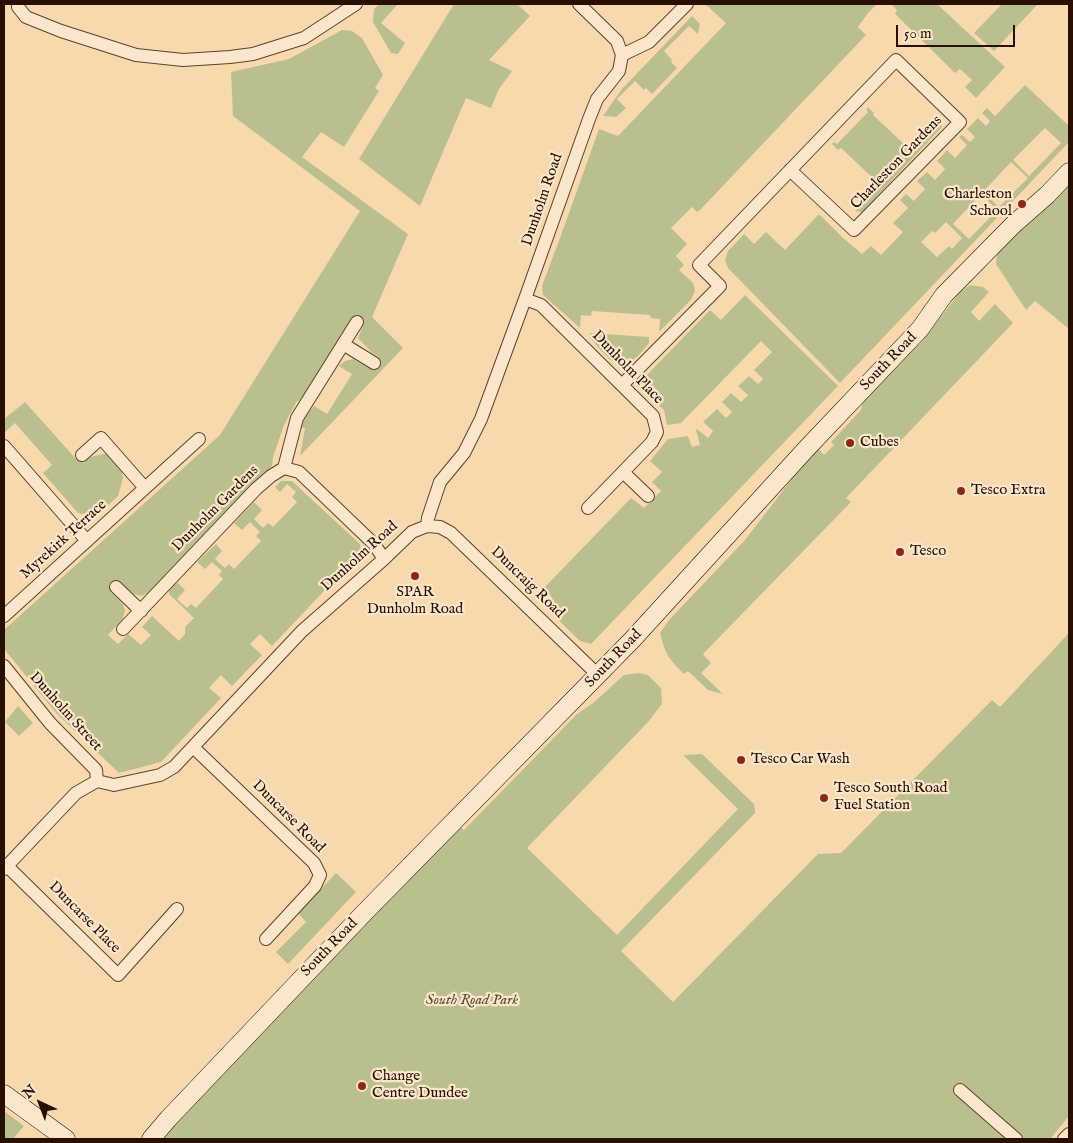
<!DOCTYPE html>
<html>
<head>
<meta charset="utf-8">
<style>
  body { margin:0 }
  #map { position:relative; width:1073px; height:1143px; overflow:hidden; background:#f8d9ae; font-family:"IM FELL English",serif }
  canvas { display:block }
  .frame { position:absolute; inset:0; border:5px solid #280f00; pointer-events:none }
  .north { position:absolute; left:15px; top:1078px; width:50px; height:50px; -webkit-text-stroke:4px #fae6ca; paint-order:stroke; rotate:317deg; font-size:14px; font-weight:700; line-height:20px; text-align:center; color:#280f00 }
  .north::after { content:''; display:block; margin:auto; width:18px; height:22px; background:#280f00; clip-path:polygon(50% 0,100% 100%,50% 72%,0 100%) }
  .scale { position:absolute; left:896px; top:25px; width:119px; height:22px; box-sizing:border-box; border:2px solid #280f00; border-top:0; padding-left:6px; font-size:15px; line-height:18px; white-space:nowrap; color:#280f00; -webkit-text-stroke:4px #fae6ca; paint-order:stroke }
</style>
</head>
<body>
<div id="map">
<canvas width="1073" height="1143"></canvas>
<div class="frame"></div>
<div class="north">N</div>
<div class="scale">50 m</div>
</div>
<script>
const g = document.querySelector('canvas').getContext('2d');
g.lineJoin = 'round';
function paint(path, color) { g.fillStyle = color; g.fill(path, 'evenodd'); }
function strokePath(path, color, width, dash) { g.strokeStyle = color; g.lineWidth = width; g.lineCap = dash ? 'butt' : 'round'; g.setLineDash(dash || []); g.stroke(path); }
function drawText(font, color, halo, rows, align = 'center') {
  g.font = font + ' "IM FELL English",serif'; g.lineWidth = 4.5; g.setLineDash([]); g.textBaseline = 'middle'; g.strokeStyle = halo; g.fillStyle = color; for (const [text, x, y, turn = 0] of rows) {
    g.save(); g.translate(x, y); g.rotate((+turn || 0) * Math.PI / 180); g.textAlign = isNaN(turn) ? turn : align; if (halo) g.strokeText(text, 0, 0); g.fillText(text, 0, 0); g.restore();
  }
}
const green = new Path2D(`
  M379 4H398L381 23 405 43 398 54 391 53 373 22 374 9Z
  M454 4H517L530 16 489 60 512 71 499 89 491 108 466 98 420 206 359 159Z
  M705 4H877L868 13 858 27 866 35 701 209 697 212 692 207 671 228 687 244 676 256 684 265 679 270 693 283 695 291 691 300 659 332 660 319 651 318 650 315 592 311 591 316 581 315 580 328 543 295 542 286 560 238 599 129 618 136 726 23Z
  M891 4H937L1005 67 976 98 965 87 972 80 960 69 955 73 895 14 897 10Z
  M1002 4H1038L994 51 974 33Z
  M692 16 700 24 698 34 689 26 664 51 672 60 671 62 677 68 652 94 646 88 644 90 635 81 617 99 626 108 616 117 603 116 622 89Z
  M342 30 352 31 362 38 383 75 375 88 379 91 344 147 321 132 302 157 408 234 372 317 403 348 300 456 305 428 301 427 305 417 314 406 327 414 352 374 339 366 345 361 353 359 371 369 379 357 371 352 358 338 363 326 352 318 302 400 297 401 284 425 273 457 272 466 255 482 149 593 141 596 134 594 118 581 110 591 123 604 125 611 122 620 108 635 118 644 128 634 141 645 151 635 142 627 152 616 179 641 185 634V627L194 618 169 594V589L174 584 178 583 185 590 177 599 187 608 191 604 196 608 223 579 219 575 222 571 212 562 205 569 197 562 216 544 222 551 215 559 225 568 229 564 234 569 261 541 256 536 260 532 250 522 242 530 234 523 254 502 262 510 254 519 263 528 268 523 273 527 297 502 292 497 296 492 287 484 280 492 275 487 281 481H292L360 544 361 552 272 646 260 634 250 644 262 655 232 686 221 675 209 688 221 698 161 762 119 773 56 713 5 650C3 643 3 636 5 629L220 435 360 211 233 116 231 72 289 59Z
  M1025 85 1069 126V142L840 383 728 268 725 260 728 251 744 234 754 244 766 232 785 250 819 214 842 237 862 254 871 246 881 255 903 232 893 223 908 208 900 200 906 194 914 201 925 189 917 181 927 172 935 180 945 169 937 161 947 150 955 158 967 145 959 137 962 135 970 142 975 137 967 129 978 118 986 126 990 121 982 113 987 108 995 116ZM1045 128 1061 143 1029 176 1013 160ZM1011 162 1028 178 999 207 983 192ZM981 194 997 210 969 239 953 224ZM946 222 962 238 952 249 949 246 937 257 921 242 932 231 935 233Z
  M868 107 874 113 873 115 905 145 907 144 913 149 940 122 942 127 862 212 855 211 878 187 871 181 873 178 841 148 838 150 832 144 834 142 837 144 868 112 866 110Z
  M1069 185V329L1035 301 1026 310 996 264 997 251 1056 199Z
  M970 285 983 287 989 292 971 312 979 321 995 304 1013 323 846 498 851 502 703 654 711 663 701 673 723 694 708 690 688 671 684 674C669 659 665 654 660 633L669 620 745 540 808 458 818 448 824 455 834 445 831 442 861 410 863 400 923 340 960 292Z
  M745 295 838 386 591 644 580 641 544 606 552 597 543 589 631 498 644 508 661 491 652 482 662 472 650 461 668 439 688 436 692 447 700 445 696 430 697 429 708 438 713 431 703 422 717 409 726 418 732 412 722 402 731 393 741 402 748 395 738 386 749 376 758 384 763 379 754 370 772 352 761 341 681 423 667 425 664 410 652 399 659 392 644 378 710 310 721 320Z
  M590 333 649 337V343C644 349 637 359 629 362 614 370 600 349 591 339Z
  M25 402 77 460 108 453 121 467 123 478 118 496 101 512 89 515 78 513 43 473 52 465 15 423 5 432 4 430V419Z
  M1069 633V1116L1050 1139H151L454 821 464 830 577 714 593 703 624 675 639 673 648 675 661 688 662 704 648 722 527 848 617 935 738 809 683 755 702 754 754 804 755 813 621 951 673 1002 818 854 841 853 916 777 992 700 1000 707Z
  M18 706 33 723 19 736 5 722Z
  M336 873 356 892 288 964 276 952 306 922 298 913Z
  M4 1111 24 1126 13 1139H4Z`);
const street = new Path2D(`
  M18 4V7L26 17 61 31 136 55 183 60 230 57 253 54 304 38 356 4
  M622 55 649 42 687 4
  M525 299 541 305 653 416 657 432 652 442 588 508
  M343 344 374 363
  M622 385 720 286 699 265 896 60 960 122 854 230 790 170
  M4 446 87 541
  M82 455 101 438 145 488
  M284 468 297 418 357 322
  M623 472 648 496
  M427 526 428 518 440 482 464 453 481 419 525 299 589 119 597 99 619 71 622 55 617 41 579 4
  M116 587 141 611
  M4 616 199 439
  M123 629 256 489 271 476 284 468 299 472 374 544 384 559
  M4 666 50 723 96 770 97 781
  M193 747 314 863 320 875 315 886 266 939
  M7 866 118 975 177 909
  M4 869 76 793 97 781 114 785 160 775 174 767 302 631 384 559 412 532 427 526 440 527 451 533 598 675
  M960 1090 1016 1139
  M1064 1139 1069 1134`);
const secondary = new Path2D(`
  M4 1094 66 1139
  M151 1139 168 1119 363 914 632 640 807 448 920 329 944 295 1014 224 1047 195 1069 172`);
const markers = [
  [1022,204,5,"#8f2418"],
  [850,443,5,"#8f2418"],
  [961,491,5,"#8f2418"],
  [900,552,5,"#8f2418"],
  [415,576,5,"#8f2418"],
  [741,760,5,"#8f2418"],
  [824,798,5,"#8f2418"],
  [362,1086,5,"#8f2418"]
];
const streetNames = [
  ["Charleston Gardens",897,163,-46],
  ["Dunholm Road",543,200,-71],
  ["South Road",889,362,-46],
  ["Dunholm Place",627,368,46],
  ["Dunholm Gardens",216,509,-45],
  ["Myrekirk Terrace",64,540,-42],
  ["Dunholm Road",360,557,-42],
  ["Duncraig Road",527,583,44],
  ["South Road",614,659,-46],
  ["Dunholm Street",65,712,48],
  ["Duncarse Road",288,817,45],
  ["Duncarse Place",84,918,45],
  ["South Road",330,948,-46]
];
const poiNames = [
  ["Charleston",1012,195,"right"],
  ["School",1012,212,"right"],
  ["Cubes",860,443],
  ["Tesco Extra",971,491],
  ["Tesco",910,552],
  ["SPAR",415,593,"center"],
  ["Dunholm Road",415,610,"center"],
  ["Tesco Car Wash",751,760],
  ["Tesco South Road",834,789],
  ["Fuel Station",834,806],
  ["Change",372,1077],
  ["Centre Dundee",372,1094]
];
const parkNames = [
  ["South Road Park",472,1001]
];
paint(green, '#bac08d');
strokePath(street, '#5c422c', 14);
strokePath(secondary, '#280f00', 19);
strokePath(street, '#fae6ca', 12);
strokePath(secondary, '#fae6ca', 18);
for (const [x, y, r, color] of markers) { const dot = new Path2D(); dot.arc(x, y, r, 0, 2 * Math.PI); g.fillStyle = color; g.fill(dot); strokePath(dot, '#fae6ca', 2); }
drawText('15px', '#280f00', '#fae6ca', streetNames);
drawText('15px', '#280f00', '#fae6ca', poiNames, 'left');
drawText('italic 15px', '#5b4d31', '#fae6ca', parkNames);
</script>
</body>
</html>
